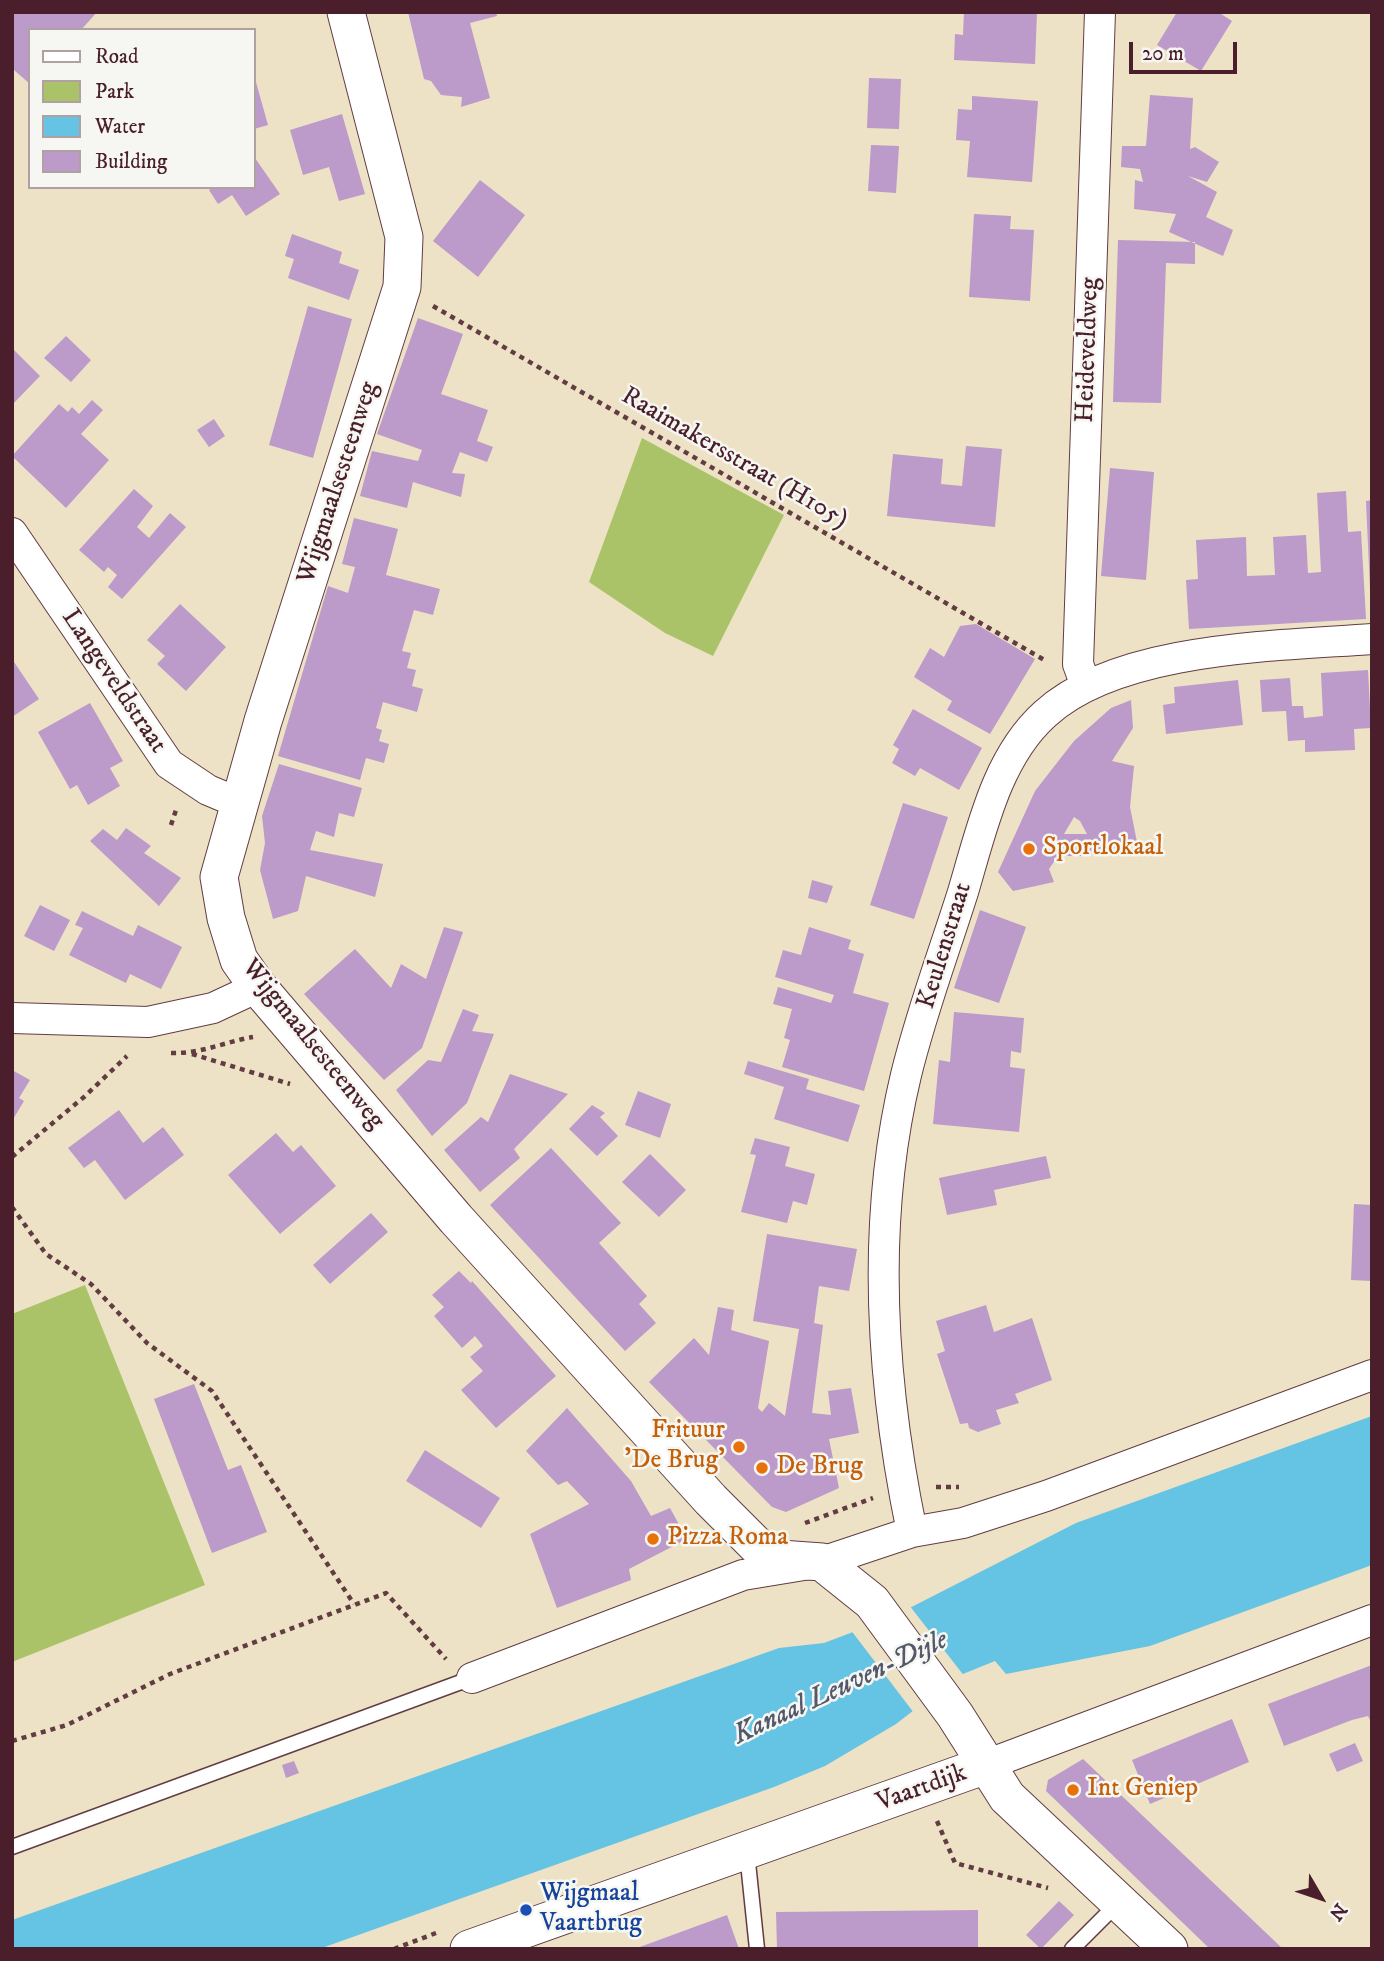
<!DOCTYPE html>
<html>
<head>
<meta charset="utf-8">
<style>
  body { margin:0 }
  #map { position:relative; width:1384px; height:1961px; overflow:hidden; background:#ede2c5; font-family:"IM FELL DW Pica",serif }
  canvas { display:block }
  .frame { position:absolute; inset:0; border:14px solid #4a1f2b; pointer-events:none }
  .legend { position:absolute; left:28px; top:28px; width:228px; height:161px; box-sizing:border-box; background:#f6f6f2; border:2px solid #b1a0a2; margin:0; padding:9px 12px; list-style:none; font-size:21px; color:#4a1f2b }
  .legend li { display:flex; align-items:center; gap:14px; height:35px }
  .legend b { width:35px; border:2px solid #b1a0a2 }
  .north { position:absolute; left:1286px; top:1863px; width:70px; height:70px; -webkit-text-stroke:5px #f6f6f2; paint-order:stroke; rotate:129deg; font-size:19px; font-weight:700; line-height:28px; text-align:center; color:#4a1f2b }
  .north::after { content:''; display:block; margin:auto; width:24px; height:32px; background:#4a1f2b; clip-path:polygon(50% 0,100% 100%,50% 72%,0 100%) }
  .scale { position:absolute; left:1129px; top:42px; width:108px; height:32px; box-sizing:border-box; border:4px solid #4a1f2b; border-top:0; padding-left:9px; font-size:21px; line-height:24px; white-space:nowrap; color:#4a1f2b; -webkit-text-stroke:5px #f6f6f2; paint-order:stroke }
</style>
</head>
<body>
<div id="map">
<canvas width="1384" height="1961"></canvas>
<div class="frame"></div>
<ul class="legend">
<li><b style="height:9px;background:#fff"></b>Road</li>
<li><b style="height:19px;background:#abc368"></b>Park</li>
<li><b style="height:19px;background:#65c3e3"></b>Water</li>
<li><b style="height:19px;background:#bc9ac9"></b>Building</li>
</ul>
<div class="north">N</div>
<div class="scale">20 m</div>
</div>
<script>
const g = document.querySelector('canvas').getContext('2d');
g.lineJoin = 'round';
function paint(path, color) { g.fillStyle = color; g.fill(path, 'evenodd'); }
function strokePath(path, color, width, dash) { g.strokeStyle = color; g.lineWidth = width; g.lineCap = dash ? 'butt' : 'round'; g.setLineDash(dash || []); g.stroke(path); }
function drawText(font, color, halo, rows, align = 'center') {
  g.font = font + ' "IM FELL DW Pica",serif'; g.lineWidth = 5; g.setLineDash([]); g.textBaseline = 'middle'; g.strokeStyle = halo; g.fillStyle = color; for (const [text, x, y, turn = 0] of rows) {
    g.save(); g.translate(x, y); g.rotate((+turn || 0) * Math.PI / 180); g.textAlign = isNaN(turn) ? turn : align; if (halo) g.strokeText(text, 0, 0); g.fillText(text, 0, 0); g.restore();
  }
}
const green = new Path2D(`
  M642 438 784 515 713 656 665 633 589 582Z
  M85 1285 205 1585 12 1662V1314Z`);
const water = new Path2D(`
  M1372 1416V1565L1150 1646 1006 1674 995 1661 958 1676 896 1724 825 1766 774 1787 319 1949H12V1920L779 1648 824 1643 890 1618 1076 1523Z`);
const pier = new Path2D(`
  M909 1605 965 1677 914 1713 850 1629Z`);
const building = new Path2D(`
  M13 12H97L81 30H30V84L14 70 12 72Z
  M408 12H496L497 16 470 23 490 98 461 107 462 97 441 95 431 81 424 79Z
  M964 12H1037L1035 64 954 60 955 34 963 35Z
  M1177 12H1218L1232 21 1201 71 1157 45Z
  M254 75 268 125 254 129Z
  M869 78 901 79 899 129 867 128Z
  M1150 95 1193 98 1190 149 1195 147 1219 162 1207 182 1188 176 1217 192 1206 217 1233 230 1223 256 1169 232 1176 214 1134 209 1135 180 1143 182 1140 169 1121 167 1122 146H1146Z
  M972 96 1038 101 1032 182 967 177 970 141 956 140 958 109 972 110Z
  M342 114 365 194 339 201 329 167 303 175 290 130Z
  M871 145 899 146 896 193 868 191Z
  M255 158 280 194 246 216 232 195 218 204 209 190 213 187H254Z
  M480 180 525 215 478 277 433 241Z
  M974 214 1011 216 1010 229 1034 230 1030 301 969 297Z
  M292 234 342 252 339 263 359 270 349 300 288 278 294 259 285 256Z
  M1118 240 1195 242V264L1166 263 1161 403 1113 402Z
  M308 306 352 319 313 458 269 445Z
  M418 318 463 334 441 394 488 410 477 441 493 447 487 462 460 452 452 473 465 474 461 497 413 482 407 508 360 496 372 451 418 461 422 450 377 434Z
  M66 336 91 360 71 382 44 358Z
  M12 348 40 376 12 405Z
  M92 400 103 410 81 434 109 460 66 508 12 456 59 404 68 412 72 407 79 414Z
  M214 419 225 436 209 447 197 430Z
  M966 446 1002 449 995 527 887 516 893 454 943 459 941 484 962 486Z
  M1110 468 1154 472 1146 580 1101 576Z
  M134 489 153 506 137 527 149 538 170 513 186 527 122 599 108 587 117 575 108 567 104 572 79 550Z
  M1346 491 1348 532 1361 531 1366 619 1189 629 1186 580 1198 579 1196 540 1246 537 1247 576 1275 575 1273 537 1306 535 1308 573 1321 572 1317 493Z
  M1372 500V590H1370L1366 501Z
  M354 518 398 529 386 575 440 589 433 615 414 610 402 651 411 653 407 668 416 670 412 686 423 689 417 712 383 702 376 728 382 730 379 741 389 744 384 763 366 758 360 780 278 756 328 586 348 593 355 567 342 564Z
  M180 604 226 647 186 691 157 664 165 656 147 640Z
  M976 624 1035 659 990 734 947 710 952 701 914 677 930 648 944 657 960 626Z
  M12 659 39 699 12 717Z
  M1368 670 1371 728 1354 729 1355 750 1305 752V740L1288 741 1286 711 1262 712 1260 680 1290 678 1292 706H1303L1304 718 1323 716 1321 673Z
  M1238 680 1243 725 1166 734 1163 705 1175 703 1174 687Z
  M1131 700 1133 728 1112 761 1134 766 1130 807 1137 842 1086 856H1058L1049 869 1054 882 1013 891 998 872 1035 791 1074 741 1111 708ZM1074 817 1080 821 1087 834H1064Z
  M90 703 123 761 110 768 120 786 88 805 77 785 70 789 38 732Z
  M913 709 982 748 959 790 920 768 915 776 892 763 899 749 893 745Z
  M279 764 362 788 354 817 339 813 334 837 316 831 310 850 383 864 375 897 306 876 298 911 273 919 260 870 265 843 262 816Z
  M903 803 948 817 914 919 870 905Z
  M126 828 151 846 144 853 181 878 159 906 90 841 103 829 117 840Z
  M812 880 833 886 827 903 808 898Z
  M40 905 70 920 54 951 24 936Z
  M980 910 1026 927 999 1003 954 988Z
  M82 911 133 936 138 925 182 947 161 989 130 974 126 983 69 955 83 928 75 925Z
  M444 927 463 932 422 1048 384 1080 304 994 355 949 391 988 401 964 426 979Z
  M809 927 851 940 848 949 864 954 853 993 889 1003 864 1091 782 1067 790 1040 784 1038 792 1009 773 1004 778 987 831 1003 834 995 775 977 783 950 801 955Z
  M463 1009 479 1015 472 1031 494 1034 467 1103 432 1136 396 1090 428 1060 441 1062Z
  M954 1012 1024 1018 1021 1053 1011 1051 1010 1067 1025 1069 1019 1132 933 1124 939 1060 950 1062Z
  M748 1061 809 1079 806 1089 860 1105 848 1142 774 1119 784 1087 744 1074Z
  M12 1070 30 1080 19 1098 24 1101 12 1121Z
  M510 1074 568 1094 514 1149 520 1158 480 1192 444 1150 481 1117 488 1122Z
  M638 1091 671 1104 660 1138 625 1125Z
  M592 1105 605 1113 600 1117 618 1136 597 1156 569 1129Z
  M119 1110 143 1143 163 1127 184 1155 125 1200 95 1160 84 1168 68 1148Z
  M276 1133 293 1152 301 1145 336 1186 280 1234 228 1175Z
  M755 1138 790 1147 785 1166 815 1174 807 1205 793 1201 787 1223 741 1212 756 1155 750 1154Z
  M551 1148 621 1223 599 1243 647 1296 639 1304 656 1323 625 1351 490 1205Z
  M650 1154 686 1190 659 1217 622 1182Z
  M1046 1156 1051 1178 994 1190 997 1205 947 1215 939 1178Z
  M1354 1204 1372 1205V1281L1351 1280Z
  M371 1213 388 1232 330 1284 313 1265Z
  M767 1234 857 1249 849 1291 819 1286 814 1323 823 1325 812 1413 831 1415 828 1391 851 1388 859 1433 829 1439 839 1488 786 1512 772 1507 649 1382 694 1338 709 1355 718 1307 734 1310 731 1330 769 1341 758 1408 762 1412 769 1403 785 1416 799 1329 753 1321Z
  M459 1271 471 1283 472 1281 556 1376 496 1428 461 1390 483 1371 470 1357 483 1346 475 1336 462 1348 434 1316 444 1307 432 1295Z
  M986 1305 994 1332 1032 1318 1052 1380 1015 1394 1019 1403 996 1410 1001 1424 978 1432 969 1428 968 1423 960 1424 937 1354 945 1351 936 1321Z
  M194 1384 228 1470 241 1465 267 1532 212 1553 154 1399Z
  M567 1408 631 1481 651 1516 670 1508 687 1539 629 1569 631 1580 557 1608 530 1534 589 1504 567 1481 558 1485 526 1451Z
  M425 1450 500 1498 481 1528 406 1481Z
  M1372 1665V1724L1368 1716 1352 1720 1284 1746 1268 1704Z
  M1232 1719 1249 1762 1150 1804 1132 1760Z
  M1355 1743 1363 1761 1337 1772 1329 1754Z
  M1083 1759 1283 1949H1210L1046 1791 1048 1780Z
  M294 1761 299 1773 286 1778 282 1765Z
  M1059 1901 1074 1915 1041 1949 1026 1935Z
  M978 1910V1949H777L776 1912Z
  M727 1915 739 1949H637V1948Z`);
const path = new Path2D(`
  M433 306 1046 661
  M171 825 177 807
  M171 1053C201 1054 224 1042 253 1037
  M192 1054 290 1084
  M12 1157 84 1097 127 1056
  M12 1207 46 1254 91 1284 147 1343 212 1391 354 1604
  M936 1487H959
  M805 1523 873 1498
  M12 1741 67 1725 170 1674 386 1593 446 1659
  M937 1821 955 1863 1048 1888
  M394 1949 436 1933`);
const service = new Path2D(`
  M12 1847 472 1678
  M747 1853 757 1949
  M1072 1949 1118 1903`);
const minor = new Path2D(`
  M12 533 169 764 208 790 239 803
  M1086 686 1078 664 1100 12
  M12 1018 148 1022 213 1008 258 987
  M912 1532C881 1382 870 1225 906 1075 921 1013 944 952 963 892 981 832 996 758 1045 714 1118 647 1276 646 1372 639
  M472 1678 743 1575 822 1562 912 1532 963 1523 1046 1496 1372 1375
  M986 1765 1372 1620`);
const tertiary = new Path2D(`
  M346 12 404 237 402 287 263 721 219 877 226 918 239 960 258 987 456 1219 711 1500 757 1546 780 1559 822 1562 872 1602 955 1715 1007 1797 1169 1949
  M469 1949 986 1765`);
const markers = [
  [1029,849,7,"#e8710a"],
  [739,1447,7,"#e8710a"],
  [762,1468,7,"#e8710a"],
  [653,1539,7,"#e8710a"],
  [1073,1790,7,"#e8710a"],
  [526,1910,7,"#1a4fb4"]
];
const streetNames = [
  ["Heideveldweg",1089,350,-88],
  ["Raaimakersstraat (H105)",734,459,30],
  ["Wijgmaalsesteenweg",339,483,-72],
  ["Langeveldstraat",113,682,56],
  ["Keulenstraat",946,946,-73],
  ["Wijgmaalsesteenweg",312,1045,51],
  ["Vaartdijk",922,1789,-20]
];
const foodNames = [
  ["Sportlokaal",1043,849],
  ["Frituur",725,1432,"right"],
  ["'De Brug'",725,1462,"right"],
  ["De Brug",776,1468],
  ["Pizza Roma",667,1539],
  ["Int Geniep",1087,1790]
];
const transitNames = [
  ["Wijgmaal",540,1895],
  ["Vaartbrug",540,1925]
];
const waterNames = [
  ["Kanaal Leuven-Dijle",841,1689,-25]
];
paint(green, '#abc368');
paint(water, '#65c3e3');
paint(pier, '#ede2c5');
paint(building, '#bc9ac9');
strokePath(service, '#623c42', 17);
strokePath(minor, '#623c42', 32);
strokePath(tertiary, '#623c42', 39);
strokePath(path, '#623c42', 4.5, [5, 5]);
strokePath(service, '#fff', 14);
strokePath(minor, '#fff', 30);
strokePath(tertiary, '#fff', 37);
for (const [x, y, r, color] of markers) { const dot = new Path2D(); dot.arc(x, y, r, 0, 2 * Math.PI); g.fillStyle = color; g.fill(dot); strokePath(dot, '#f6f6f2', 2.5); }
drawText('26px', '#4a1f2b', '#f6f6f2', streetNames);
drawText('26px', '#c56008', '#f6f6f2', foodNames, 'left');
drawText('26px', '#164399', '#f6f6f2', transitNames, 'left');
drawText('italic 28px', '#53586b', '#f6f6f2', waterNames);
</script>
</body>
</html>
